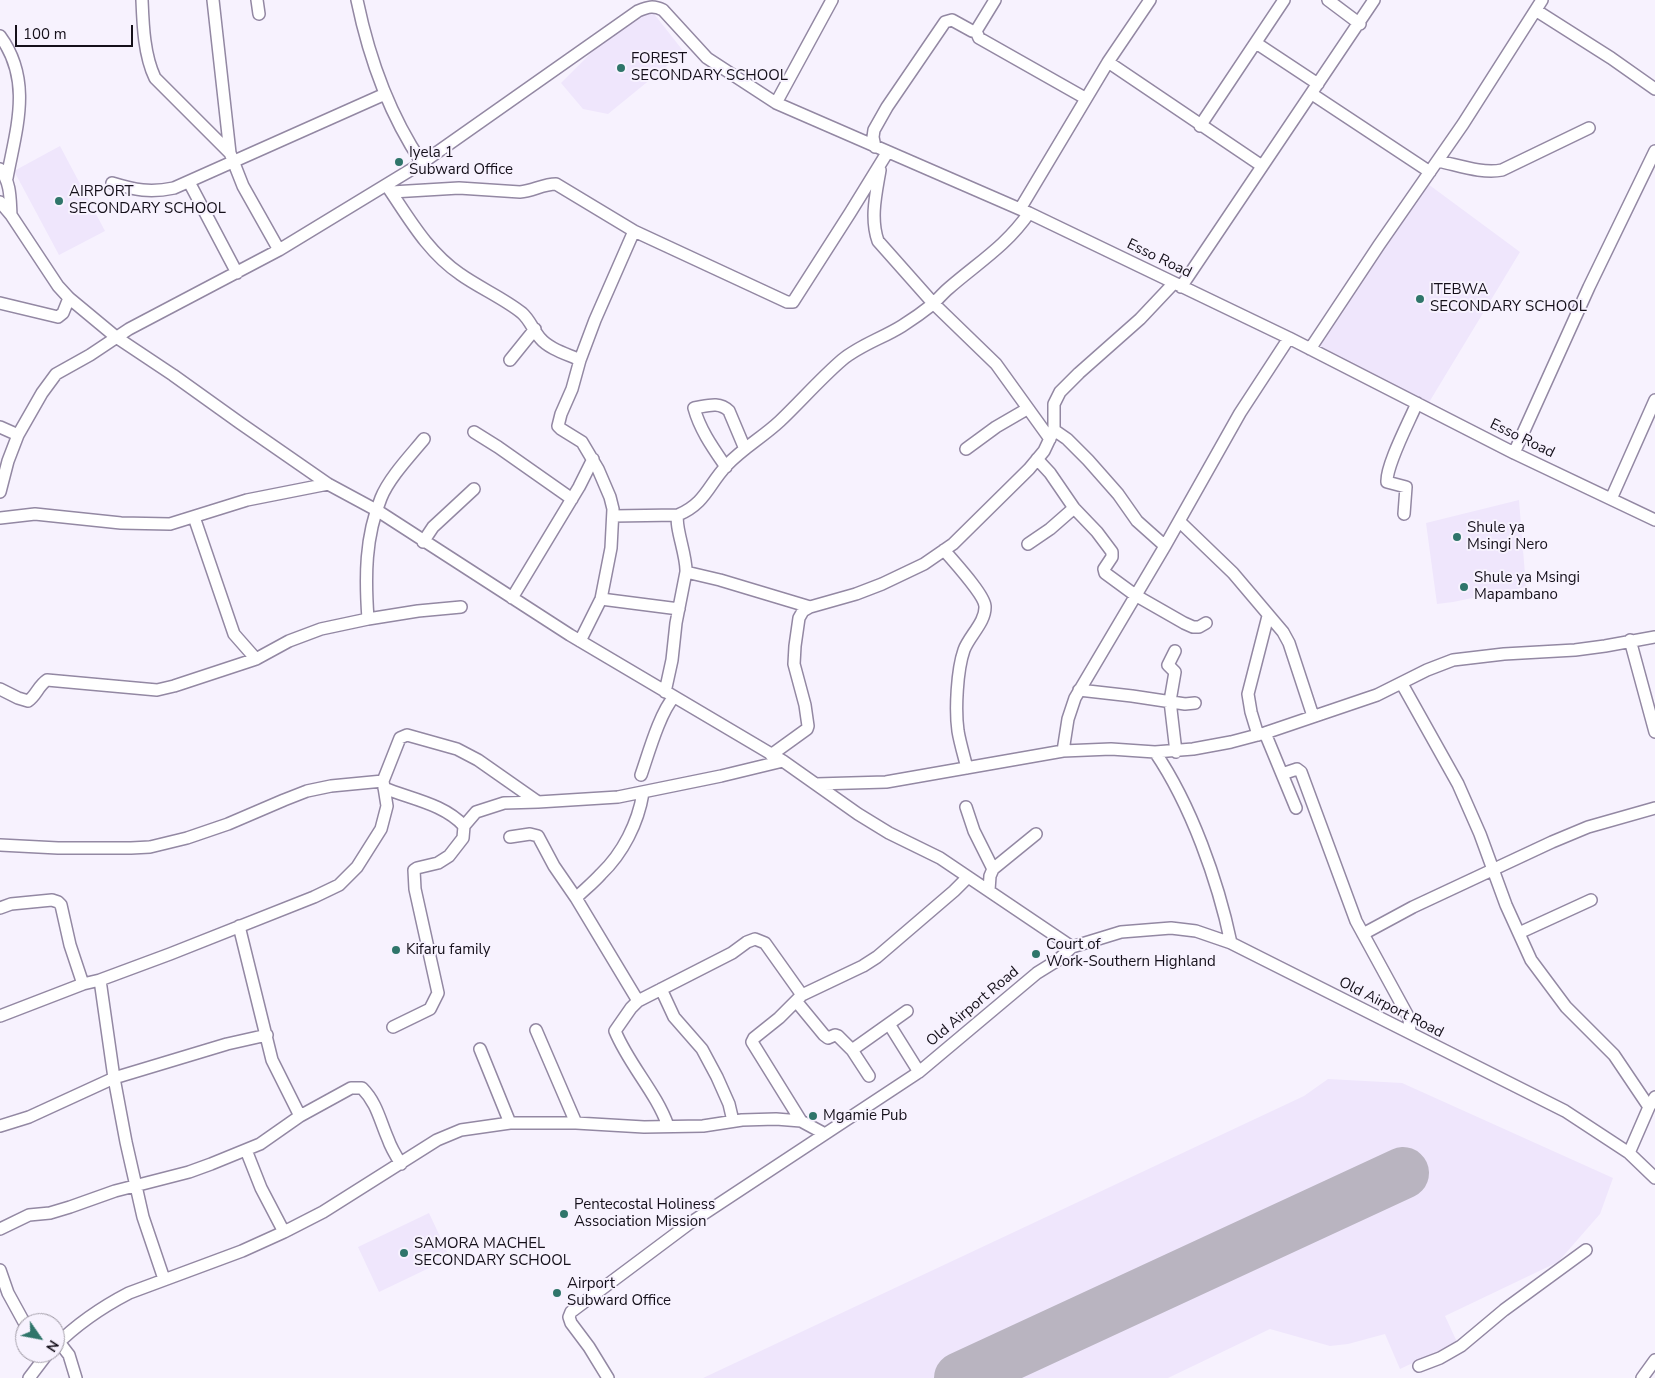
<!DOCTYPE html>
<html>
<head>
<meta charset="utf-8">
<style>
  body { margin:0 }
  #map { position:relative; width:1655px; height:1378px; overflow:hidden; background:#f7f2fe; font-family:"Nunito Sans",sans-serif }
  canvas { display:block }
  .north { position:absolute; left:15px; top:1313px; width:50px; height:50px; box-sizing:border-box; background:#f7f2fe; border:1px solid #9d98a3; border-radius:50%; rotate:123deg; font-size:14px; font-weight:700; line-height:20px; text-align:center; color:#15101a }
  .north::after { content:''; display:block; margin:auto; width:18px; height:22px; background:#2f756a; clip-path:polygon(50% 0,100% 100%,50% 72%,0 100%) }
  .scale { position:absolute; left:15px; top:25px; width:118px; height:22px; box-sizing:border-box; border:2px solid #15101a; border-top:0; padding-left:6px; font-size:15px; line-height:18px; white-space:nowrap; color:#15101a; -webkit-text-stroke:4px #f7f2fe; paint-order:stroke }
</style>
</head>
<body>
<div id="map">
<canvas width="1655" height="1378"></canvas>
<div class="north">N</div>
<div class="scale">100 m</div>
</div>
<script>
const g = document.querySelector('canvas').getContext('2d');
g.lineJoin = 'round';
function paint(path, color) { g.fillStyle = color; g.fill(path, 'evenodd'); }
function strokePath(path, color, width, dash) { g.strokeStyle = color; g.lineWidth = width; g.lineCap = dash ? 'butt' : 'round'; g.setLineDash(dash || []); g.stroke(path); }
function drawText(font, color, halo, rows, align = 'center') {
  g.font = font + ' "Nunito Sans",sans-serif'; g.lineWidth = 4; g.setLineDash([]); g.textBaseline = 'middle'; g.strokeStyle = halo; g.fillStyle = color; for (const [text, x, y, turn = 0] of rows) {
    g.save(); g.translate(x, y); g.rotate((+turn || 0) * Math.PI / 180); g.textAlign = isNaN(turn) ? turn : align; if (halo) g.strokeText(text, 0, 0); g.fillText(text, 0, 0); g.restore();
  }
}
const built = new Path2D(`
  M651 10 684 52 608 114 583 109 561 83 597 47Z
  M60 146 105 231 59 255 14 171Z
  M1428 184 1520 252 1428 404 1316 347Z
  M1519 500 1526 587 1453 602 1437 604 1426 523Z
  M1328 1079 1402 1083 1613 1178 1600 1214 1558 1262 1445 1316 1457 1342 1400 1369 1385 1334 1348 1344 1330 1346 1270 1329 1168 1378H703L1304 1096Z
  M429 1213 450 1258 379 1292 358 1247Z`);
const runway = new Path2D(`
  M960 1378 1403 1173`);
const minor = new Path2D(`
  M142 0C143 25 144 55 155 78L230 153
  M213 0 230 153 243 186 279 250
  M257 0 259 14
  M357 0C369 58 389 114 422 163
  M995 0 976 31 979 38 1085 98
  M1328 0 1360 24
  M1537 11 1611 58 1655 89
  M0 36C33 81 16 129 7 178
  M1256 43 1318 84
  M1108 62 1262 166
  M1312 94 1430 172
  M776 103 832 0
  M1200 126 1284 0
  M875 147 873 137 874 130 887 107 945 22 952 20 972 31H976
  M1438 161C1458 165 1482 174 1502 170L1589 128
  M0 169C11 183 10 198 11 215
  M880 170C876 194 870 218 878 241L933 303 996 364 1050 439
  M189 182 237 273
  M112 183C135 190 150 193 174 188L385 94
  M389 189C410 220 428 252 460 274 478 287 505 299 522 313 530 320 533 330 540 338 549 349 567 354 580 360L572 389 561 414 558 426 561 429 582 442 598 469 610 497 613 509 611 548 601 599 580 641
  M392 192 459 188 520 192C533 191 543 184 556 184L634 231 787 302H793L850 213 887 153
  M0 202 11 215 58 286 69 298 116 337 173 375 240 423 328 484 378 511 570 635 783 761 858 814 889 833 940 858 1072 947
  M1020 209 1108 62 1150 0
  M1181 287 1374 0
  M0 303 58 317 63 313 69 298
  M1310 349 1379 245 1463 124 1542 0
  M510 360 535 329
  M580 360 595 320 634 231
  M0 427 18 435
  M1054 430 1067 439 1088 460 1118 494 1137 521 1165 546
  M474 432 498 447 572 499
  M966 449 996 427 1027 409
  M1514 453 1589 287 1655 151
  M1037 459 1050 473 1074 508 1097 532 1112 552V557L1104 569 1105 573 1135 595 1184 623 1193 627H1199L1206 623
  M726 467C713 448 700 430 694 408 707 406 719 401 729 411L745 449
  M0 492 8 461 18 435 42 393 56 374 90 355 129 329 279 250 422 163 638 11C648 7 653 5 663 10L707 58 776 103 1029 213 1289 338 1514 453 1655 520
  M1611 499 1655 400
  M1404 514 1406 487 1387 482C1386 465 1410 420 1417 403
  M613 516 678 515
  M194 517 234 634 256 659
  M0 518 35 514 121 523 170 524 247 500 328 484
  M1179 521 1233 573 1283 632 1289 643 1313 716
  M423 542 433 527 474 489
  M1028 544 1050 529 1074 508
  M944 550C953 561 984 594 985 606 986 622 969 636 964 650 957 670 955 710 958 731 960 743 964 756 967 768
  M686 572 720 580 810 607
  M512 598 579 487 593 459
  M601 599 679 609
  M368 619 418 611 461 607
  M1630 640 1655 732
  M1175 651 1168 665 1175 672 1170 701 1176 752
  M1402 684 1458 784 1480 834 1506 905 1531 960 1566 1007 1614 1055 1649 1107
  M0 689 18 698 28 701C36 696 38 686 47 680L157 690 174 686 256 659 289 641 321 629 368 619C365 577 365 537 381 498 389 478 410 456 424 439
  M1079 690 1132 696 1185 704 1195 703
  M665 692 672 660 676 623 686 572C687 556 674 525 678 515 706 503 708 485 727 465 743 448 763 437 780 421 801 401 820 379 842 360 860 345 883 338 902 326 913 319 923 312 933 304 938 299 943 293 949 288 979 262 1006 246 1029 213
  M1265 733 1296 808
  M1258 735 1251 712 1248 694 1268 616
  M1063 751 1068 719 1075 698 1165 546 1240 413 1289 338
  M1155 752C1191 805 1218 881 1231 943
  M771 755 807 729 808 726 805 705 794 664 795 646 799 618 803 611 810 607 856 594 882 584 924 564 953 544 1029 469 1044 451 1054 430V404L1060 392 1079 373 1140 319 1174 283
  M1282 774 1297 769 1301 772 1356 921 1409 1018 1410 1033
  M641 775C648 755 660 712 674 697
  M816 784 886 782 1063 751 1111 749 1155 752 1193 749 1231 742 1265 733 1377 695 1427 670 1453 660 1504 654 1575 650 1605 646 1655 637
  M384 788C411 799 444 804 464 826
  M966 807 974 831 993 869
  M510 837 530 834 538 836 554 866 576 898 638 1001
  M0 845 58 848H131L150 847 187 838 228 824 284 800 307 791 331 786 383 781
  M989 890 990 876 993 869 1036 834
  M576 898C584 890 593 883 601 874 623 853 638 823 643 793
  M0 908 11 904 52 900 58 902 61 905 70 945 83 984
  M239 926 272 1060 300 1116
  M1519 933 1591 900
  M1363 934 1413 907 1552 842 1588 827 1655 808
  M100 980 114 1078 126 1142 143 1217 164 1279
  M661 989 674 1017 702 1049 717 1077 729 1104 733 1121
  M796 1001 824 1035 828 1038 835 1035 838 1036 852 1050 869 1076
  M0 1016 83 984 100 980 170 954 314 897 339 885 357 867 381 829 387 806 383 781 400 738 407 735 457 749 478 760 538 802 618 797 721 776 783 761
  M889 1024 919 1072
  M393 1027 430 1009 438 993 415 889 414 870 417 868 438 863 449 856 463 838 464 826 476 812 504 803 538 802
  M536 1030 576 1123
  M480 1049 510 1123
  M852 1050 907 1011
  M801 1121 752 1042 754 1038 779 1018 802 995
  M0 1126 29 1117 114 1078 227 1044 267 1035
  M668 1126C656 1092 629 1065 615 1031L631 1008 638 1001 732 953 747 942 755 939 765 943 802 995 863 966 877 957 954 891 968 877
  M246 1150 261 1188 284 1232
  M1629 1153 1649 1107 1655 1097
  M0 1229 29 1215 50 1213 70 1207 115 1191 189 1172 211 1164 260 1144 300 1116 351 1088H362C377 1103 380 1121 388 1139 391 1148 396 1156 401 1164
  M0 1270 8 1293 25 1324
  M59 1342 69 1355 76 1378
  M55 1346C77 1324 102 1307 129 1293L242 1251 284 1232 323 1212 437 1140 461 1130 510 1123H576L644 1127 703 1126 742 1120 776 1119 801 1121 825 1134
  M1419 1366 1440 1358 1461 1346 1504 1310 1586 1250
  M29 1378 48 1353
  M608 1378 589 1347 571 1323 569 1317 571 1312 690 1223 919 1072 1037 973 1058 960 1072 947 1121 932 1171 928 1196 931 1231 943 1565 1111 1629 1153 1655 1178
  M1642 1378 1655 1360`);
const markers = [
  [621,68,5,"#2f756a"],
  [399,162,5,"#2f756a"],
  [59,201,5,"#2f756a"],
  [1420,299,5,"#2f756a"],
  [1457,537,5,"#2f756a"],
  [1464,587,5,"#2f756a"],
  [396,950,5,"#2f756a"],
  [1036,954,5,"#2f756a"],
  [813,1116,5,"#2f756a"],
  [564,1214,5,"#2f756a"],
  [404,1253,5,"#2f756a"],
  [557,1293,5,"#2f756a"]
];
const poiNames = [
  ["FOREST",631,59],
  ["SECONDARY SCHOOL",631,76],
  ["Iyela 1",409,153],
  ["Subward Office",409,170],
  ["AIRPORT",69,192],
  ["SECONDARY SCHOOL",69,209],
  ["ITEBWA",1430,290],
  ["SECONDARY SCHOOL",1430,307],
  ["Shule ya",1467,528],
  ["Msingi Nero",1467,545],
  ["Shule ya Msingi",1474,578],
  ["Mapambano",1474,595],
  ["Court of",1046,945],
  ["Work-Southern Highland",1046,962],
  ["Kifaru family",406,950],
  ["Mgamie Pub",823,1116],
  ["Pentecostal Holiness",574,1205],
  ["Association Mission",574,1222],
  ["SAMORA MACHEL",414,1244],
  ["SECONDARY SCHOOL",414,1261],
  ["Airport",567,1284],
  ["Subward Office",567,1301]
];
const streetNames = [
  ["Esso Road",1159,259,26],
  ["Esso Road",1522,439,26],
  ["Old Airport Road",973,1007,-40],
  ["Old Airport Road",1391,1008,27]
];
paint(built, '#efe6fc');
strokePath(runway, '#b9b4c0', 52);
strokePath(minor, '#9388a3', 14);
strokePath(minor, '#fff', 11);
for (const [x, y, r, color] of markers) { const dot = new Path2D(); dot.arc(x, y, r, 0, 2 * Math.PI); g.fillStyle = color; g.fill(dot); strokePath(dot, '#f7f2fe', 2); }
drawText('15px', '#15101a', '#f7f2fe', poiNames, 'left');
drawText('15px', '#15101a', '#f7f2fe', streetNames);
</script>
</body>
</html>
